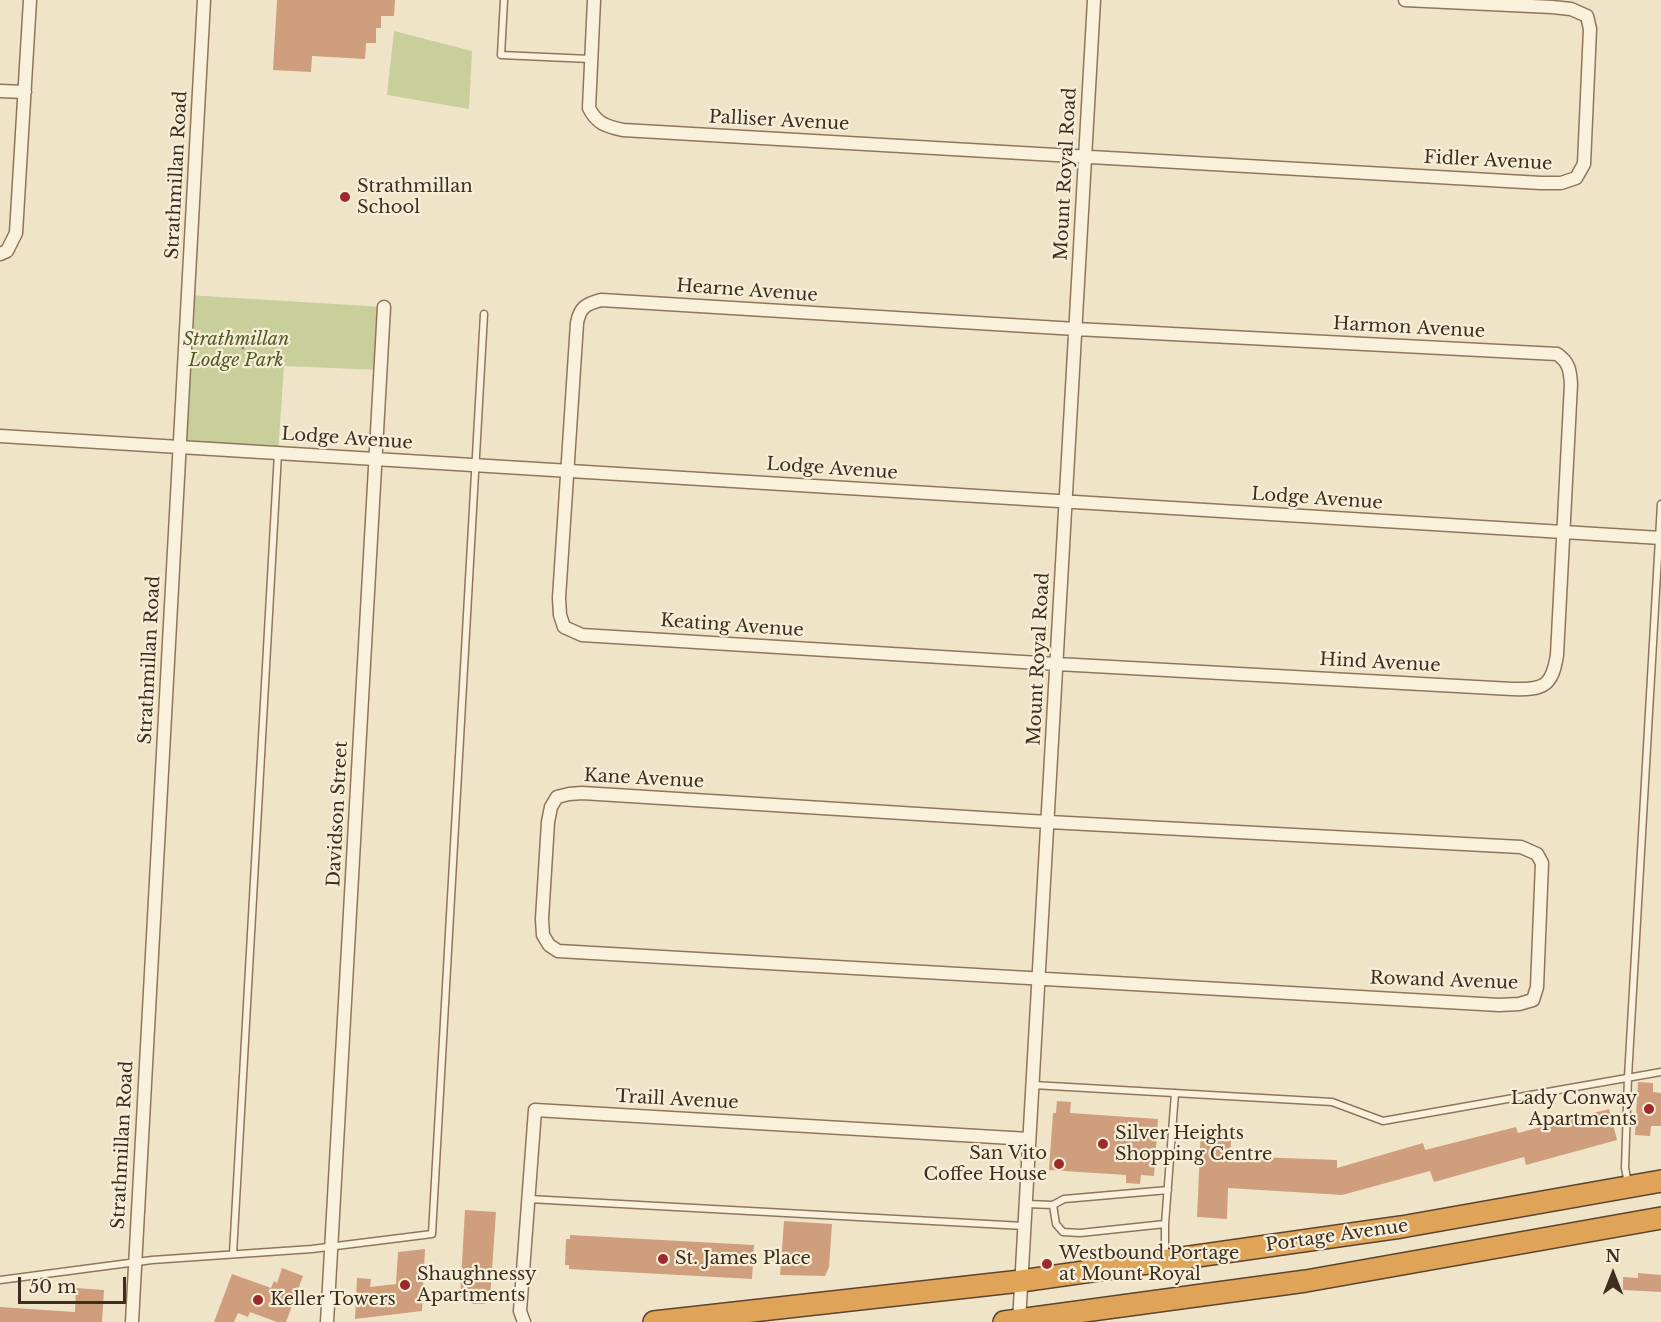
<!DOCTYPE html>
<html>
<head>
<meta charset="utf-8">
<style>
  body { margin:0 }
  #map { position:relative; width:1661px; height:1322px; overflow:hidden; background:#f0e4c8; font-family:"Libre Baskerville",serif }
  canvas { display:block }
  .north { position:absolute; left:1583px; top:1244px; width:60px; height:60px; -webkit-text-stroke:4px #f7eed8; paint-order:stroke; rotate:0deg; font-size:16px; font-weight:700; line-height:24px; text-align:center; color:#3d2e20 }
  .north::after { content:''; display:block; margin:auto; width:21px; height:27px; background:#3d2e20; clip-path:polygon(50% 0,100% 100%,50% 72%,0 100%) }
  .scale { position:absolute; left:18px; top:1277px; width:108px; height:27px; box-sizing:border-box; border:3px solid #3d2e20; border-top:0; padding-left:8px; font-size:18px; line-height:21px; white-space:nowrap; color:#3d2e20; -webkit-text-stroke:4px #f7eed8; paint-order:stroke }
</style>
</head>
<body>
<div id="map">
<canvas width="1661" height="1322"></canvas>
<div class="north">N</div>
<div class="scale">50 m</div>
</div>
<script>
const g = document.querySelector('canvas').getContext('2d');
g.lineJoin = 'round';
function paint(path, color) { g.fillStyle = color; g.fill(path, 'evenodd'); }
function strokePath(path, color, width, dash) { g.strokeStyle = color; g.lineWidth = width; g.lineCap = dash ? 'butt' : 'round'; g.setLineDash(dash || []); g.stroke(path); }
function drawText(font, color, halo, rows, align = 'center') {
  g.font = font + ' "Libre Baskerville",serif'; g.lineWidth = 4.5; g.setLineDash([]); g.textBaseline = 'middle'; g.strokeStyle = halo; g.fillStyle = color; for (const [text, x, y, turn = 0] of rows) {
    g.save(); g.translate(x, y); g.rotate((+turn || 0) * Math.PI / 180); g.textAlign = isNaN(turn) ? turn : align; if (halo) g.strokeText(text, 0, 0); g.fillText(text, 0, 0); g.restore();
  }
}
const green = new Path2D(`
  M394 31 472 51 469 109 387 95Z
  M188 295 384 307 381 370 284 366 278 453 180 447Z`);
const building = new Path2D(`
  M277 0H395L394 16H381V28H376V43H366L365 59 312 56 311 72 273 70Z
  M1638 1082 1653 1083V1092L1661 1093V1126H1651L1650 1136 1635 1135Z
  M1057 1101 1071 1102 1070 1113 1158 1119 1154 1176 1141 1175 1140 1184 1126 1183V1175L1049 1170 1053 1113H1056Z
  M1609 1109 1617 1140 1526 1165 1524 1157 1434 1182 1430 1171 1342 1195 1228 1188 1227 1219 1197 1217 1201 1128 1232 1129 1230 1156 1337 1160V1168L1423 1143 1425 1150 1516 1127 1518 1133Z
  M465 1210 496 1212 490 1299H485V1304H472V1298L460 1297Z
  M784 1221 832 1224 829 1267 825 1276 780 1275Z
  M570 1235 754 1245 752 1279 569 1269V1265H565L566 1239H570Z
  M425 1249 422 1311 355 1319 357 1278 371 1279 370 1287 396 1284 398 1252Z
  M282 1268 303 1276 286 1322H277L250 1312 248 1317 238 1313 234 1322H214L232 1274 271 1288 274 1281 277 1283Z
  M1638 1273 1661 1275V1292L1623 1290V1277L1638 1278Z
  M76 1288 104 1290 102 1322H0V1307L75 1312Z`);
const path = new Path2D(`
  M206 338 236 340 247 353V359L251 363`);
const lane = new Path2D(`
  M504 0 501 55 590 59
  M1033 1085 1332 1102 1383 1121 1661 1072
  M1628 1183 1625 1168 1628 1077 1661 504
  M529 1199 1024 1226
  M1026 1204 1053 1205 1056 1224 1063 1232 1080 1233 1165 1224V1258
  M1053 1205 1064 1199 1168 1190
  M1165 1224 1175 1093
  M233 1254 278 453
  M0 1280 152 1260 312 1249 432 1234 484 314`);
const street = new Path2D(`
  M594 0 589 108C597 124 606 126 623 130L1541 183H1561L1576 178 1584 164 1590 29 1587 16 1571 9 1552 7 1405 0
  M0 91 25 92
  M0 254 7 251 16 233 30 0
  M601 300 1076 329 1557 354C1569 362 1570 370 1571 384L1557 655C1552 687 1543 690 1512 689L1039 663 582 635 564 627 560 615 559 598 577 323C580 307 586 304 601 300Z
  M0 436 1661 538
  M582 793 1030 821 1521 847 1537 854 1542 863 1537 987 1533 1000 1519 1004 1499 1005 558 951 549 945 543 935 542 919 548 822 551 807 557 797 569 794Z
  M132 1322 204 0
  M327 1322 384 307
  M524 1322 520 1311 535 1110 1029 1139
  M1019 1322 1094 0`);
const highway = new Path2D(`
  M654 1322 1021 1281 1401 1227 1661 1181
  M1004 1322 1306 1281 1661 1218`);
const markers = [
  [345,197,6,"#9e2a2b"],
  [1649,1109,6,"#9e2a2b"],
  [1103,1144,6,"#9e2a2b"],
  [1059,1164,6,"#9e2a2b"],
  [663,1259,6,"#9e2a2b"],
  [1047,1264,6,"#9e2a2b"],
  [405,1285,6,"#9e2a2b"],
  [258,1300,6,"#9e2a2b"]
];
const streetNames = [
  ["Palliser Avenue",779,121,3],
  ["Fidler Avenue",1488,161,3],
  ["Mount Royal Road",1066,174,-87],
  ["Strathmillan Road",177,175,-87],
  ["Hearne Avenue",747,291,4],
  ["Harmon Avenue",1409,328,3],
  ["Lodge Avenue",347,439,4],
  ["Lodge Avenue",832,469,4],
  ["Lodge Avenue",1317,499,4],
  ["Keating Avenue",732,626,4],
  ["Mount Royal Road",1039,659,-87],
  ["Strathmillan Road",150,660,-87],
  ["Hind Avenue",1380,663,3],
  ["Kane Avenue",644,779,3],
  ["Davidson Street",338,814,-87],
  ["Rowand Avenue",1444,981,2],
  ["Traill Avenue",677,1100,3],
  ["Strathmillan Road",123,1145,-87],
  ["Portage Avenue",1337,1236,-8]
];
const poiNames = [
  ["Strathmillan",357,187],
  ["School",357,208],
  ["Lady Conway",1637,1099,"right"],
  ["Apartments",1637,1120,"right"],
  ["Silver Heights",1115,1134],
  ["Shopping Centre",1115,1155],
  ["San Vito",1047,1154,"right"],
  ["Coffee House",1047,1175,"right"],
  ["Westbound Portage",1059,1254],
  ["at Mount Royal",1059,1275],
  ["St. James Place",675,1259],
  ["Shaughnessy",417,1275],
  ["Apartments",417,1296],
  ["Keller Towers",270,1300]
];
const parkNames = [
  ["Strathmillan",236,340],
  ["Lodge Park",236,361]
];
paint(green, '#c9cf9b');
paint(building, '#cf9f7d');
strokePath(lane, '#8d765c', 9);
strokePath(street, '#8d765c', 15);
strokePath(highway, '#5b4430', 24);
strokePath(path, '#8d765c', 2, [4.5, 3]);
strokePath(lane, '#faf1dc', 6);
strokePath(street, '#faf1dc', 12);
strokePath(highway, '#e0a458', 21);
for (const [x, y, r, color] of markers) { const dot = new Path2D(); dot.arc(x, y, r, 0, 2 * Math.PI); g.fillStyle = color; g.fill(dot); strokePath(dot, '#f7eed8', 2); }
drawText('18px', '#3d2e20', '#f7eed8', streetNames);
drawText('18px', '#3d2e20', '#f7eed8', poiNames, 'left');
drawText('italic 18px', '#4d5a26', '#f7eed8', parkNames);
</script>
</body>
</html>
